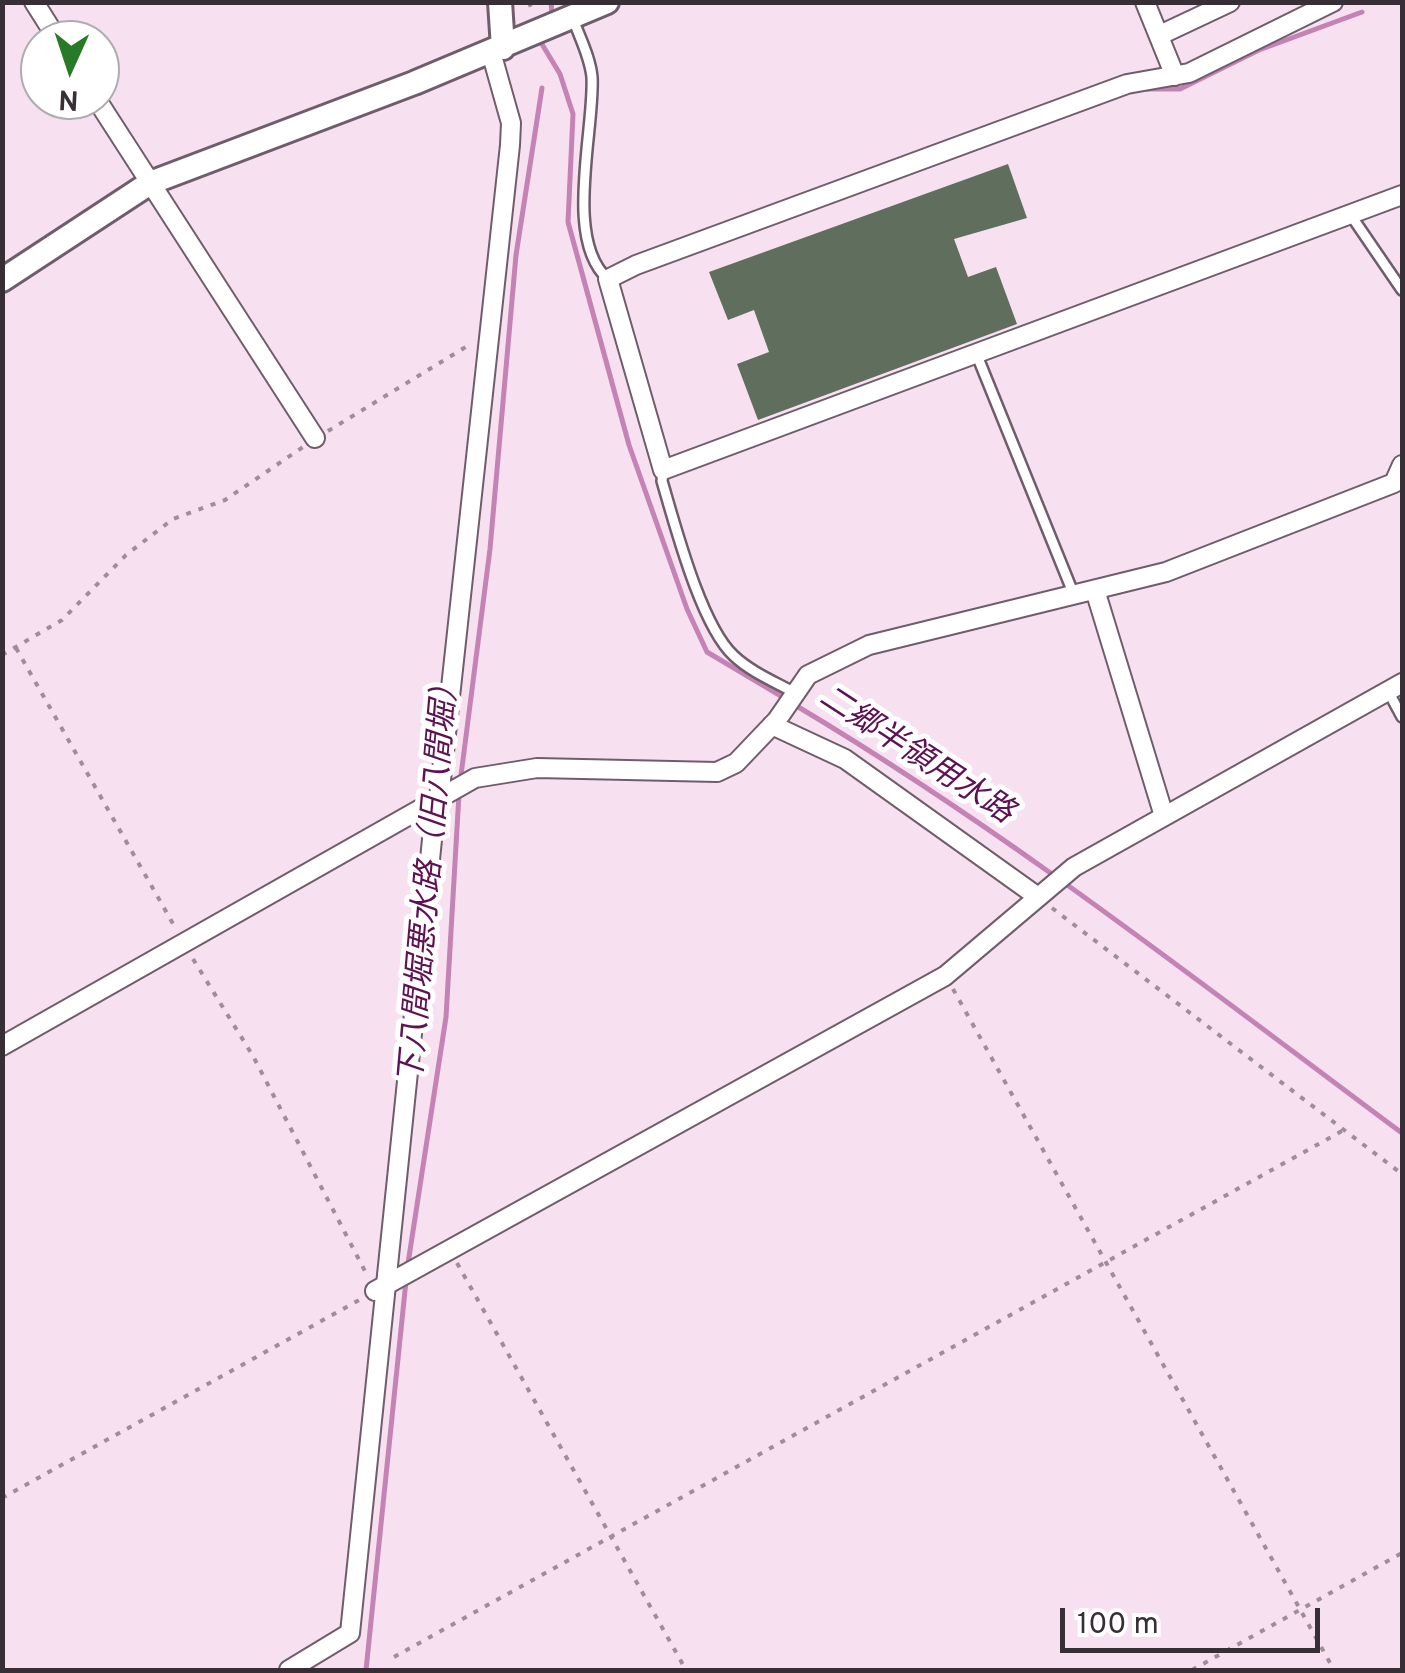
<!DOCTYPE html>
<html>
<head>
<meta charset="utf-8">
<style>
  body { margin:0 }
  #map { position:relative; width:1405px; height:1673px; overflow:hidden; background:#f7e1f1; font-family:Overpass,sans-serif }
  canvas { display:block }
  .frame { position:absolute; inset:0; border:5px solid #382f36; pointer-events:none }
  .north { position:absolute; left:20px; top:20px; width:100px; height:100px; box-sizing:border-box; background:#fff; border:2px solid #afacaf; border-radius:50%; rotate:183deg; font-size:28px; font-weight:700; line-height:40px; text-align:center; color:#382f36 }
  .north::after { content:''; display:block; margin:auto; width:35px; height:45px; background:#277b26; clip-path:polygon(50% 0,100% 100%,50% 72%,0 100%) }
  .scale { position:absolute; left:1060px; top:1608px; width:260px; height:45px; box-sizing:border-box; border:5px solid #382f36; border-top:0; padding-left:12px; font-size:30px; line-height:35px; white-space:nowrap; color:#382f36; -webkit-text-stroke:8px #fff; paint-order:stroke }
</style>
</head>
<body>
<div id="map">
<canvas width="1405" height="1673"></canvas>
<div class="frame"></div>
<div class="north">N</div>
<div class="scale">100 m</div>
</div>
<script>
const g = document.querySelector('canvas').getContext('2d');
g.lineJoin = 'round';
function strokePath(path, color, width, dash) { g.strokeStyle = color; g.lineWidth = width; g.lineCap = dash ? 'butt' : 'round'; g.setLineDash(dash || []); g.stroke(path); }
function paint(path, color) { g.fillStyle = color; g.fill(path, 'evenodd'); }
function drawText(font, color, halo, rows, align = 'center') {
  g.font = font + ' Overpass,"Noto Sans JP",sans-serif'; g.lineWidth = 10; g.setLineDash([]); g.textBaseline = 'middle'; g.strokeStyle = halo; g.fillStyle = color; for (const [text, x, y, turn = 0] of rows) {
    g.save(); g.translate(x, y); g.rotate((+turn || 0) * Math.PI / 180); g.textAlign = isNaN(turn) ? turn : align; if (halo) g.strokeText(text, 0, 0); g.fillText(text, 0, 0); g.restore();
  }
}
const stream = new Path2D(`
  M551 2 552 15
  M537 36 560 74 573 114 568 222 629 445 687 609 707 652 786 699
  M1146 89H1180L1259 50 1362 12
  M795 705C1008 832 1203 985 1402 1133
  M460 783 490 549 516 255 542 88
  M407 1270 446 1017 459 794
  M366 1670 406 1281`);
const building = new Path2D(`
  M1008 164 1027 218 954 239 968 277 996 267 1017 324 758 420 737 364 769 352 754 310 728 320 709 272Z`);
const path = new Path2D(`
  M529 2 533 13
  M328 431 469 345
  M16 648 176 929
  M2 655 62 620 126 555 173 519 225 500 303 447
  M1052 908 1402 1174
  M193 959 253 1056 367 1275
  M953 989 1334 1670
  M457 1263 686 1670
  M2 1498 361 1299
  M394 1657 1342 1131
  M1192 1670 1402 1553`);
const service = new Path2D(`
  M573 19C580 38 590 57 592 77 595 129 563 240 608 279
  M1350 214 1402 290
  M976 353 1074 595
  M663 471 662 481C675 525 701 626 734 656 751 672 775 682 795 693
  M1388 691 1402 717`);
const minor = new Path2D(`
  M34 2 58 40
  M1145 2 1175 76
  M1333 2 1189 73 1127 84 636 265 608 279 663 470 1402 195
  M1160 35 1230 2
  M97 100 315 438
  M1095 590 1164 816
  M772 725 845 759 1038 897
  M439 798 510 145 511 123 491 52
  M2 1046 475 778 537 768 717 772 736 763 777 720 808 675 869 645 1166 572 1394 483 1402 465
  M375 1291 945 976 1074 867 1402 683
  M289 1670 350 1633 436 801`);
const tertiary = new Path2D(`
  M500 2 503 48
  M2 280 150 183 414 83 607 2`);
const waterNames = [
  ["二郷半領用水路",915,757,33],
  ["下八間堀悪水路（旧八間堀）",432,877,-85]
];
strokePath(stream, '#c483b4', 5);
paint(building, '#5f6e5d');
strokePath(service, '#705d6b', 14);
strokePath(minor, '#705d6b', 22);
strokePath(tertiary, '#705d6b', 28);
strokePath(path, '#9e8e9a', 4, [5, 8]);
strokePath(service, '#fff', 9);
strokePath(minor, '#fff', 18);
strokePath(tertiary, '#fff', 22);
drawText('italic 32px', '#5f1253', '#fff', waterNames);
</script>
</body>
</html>
